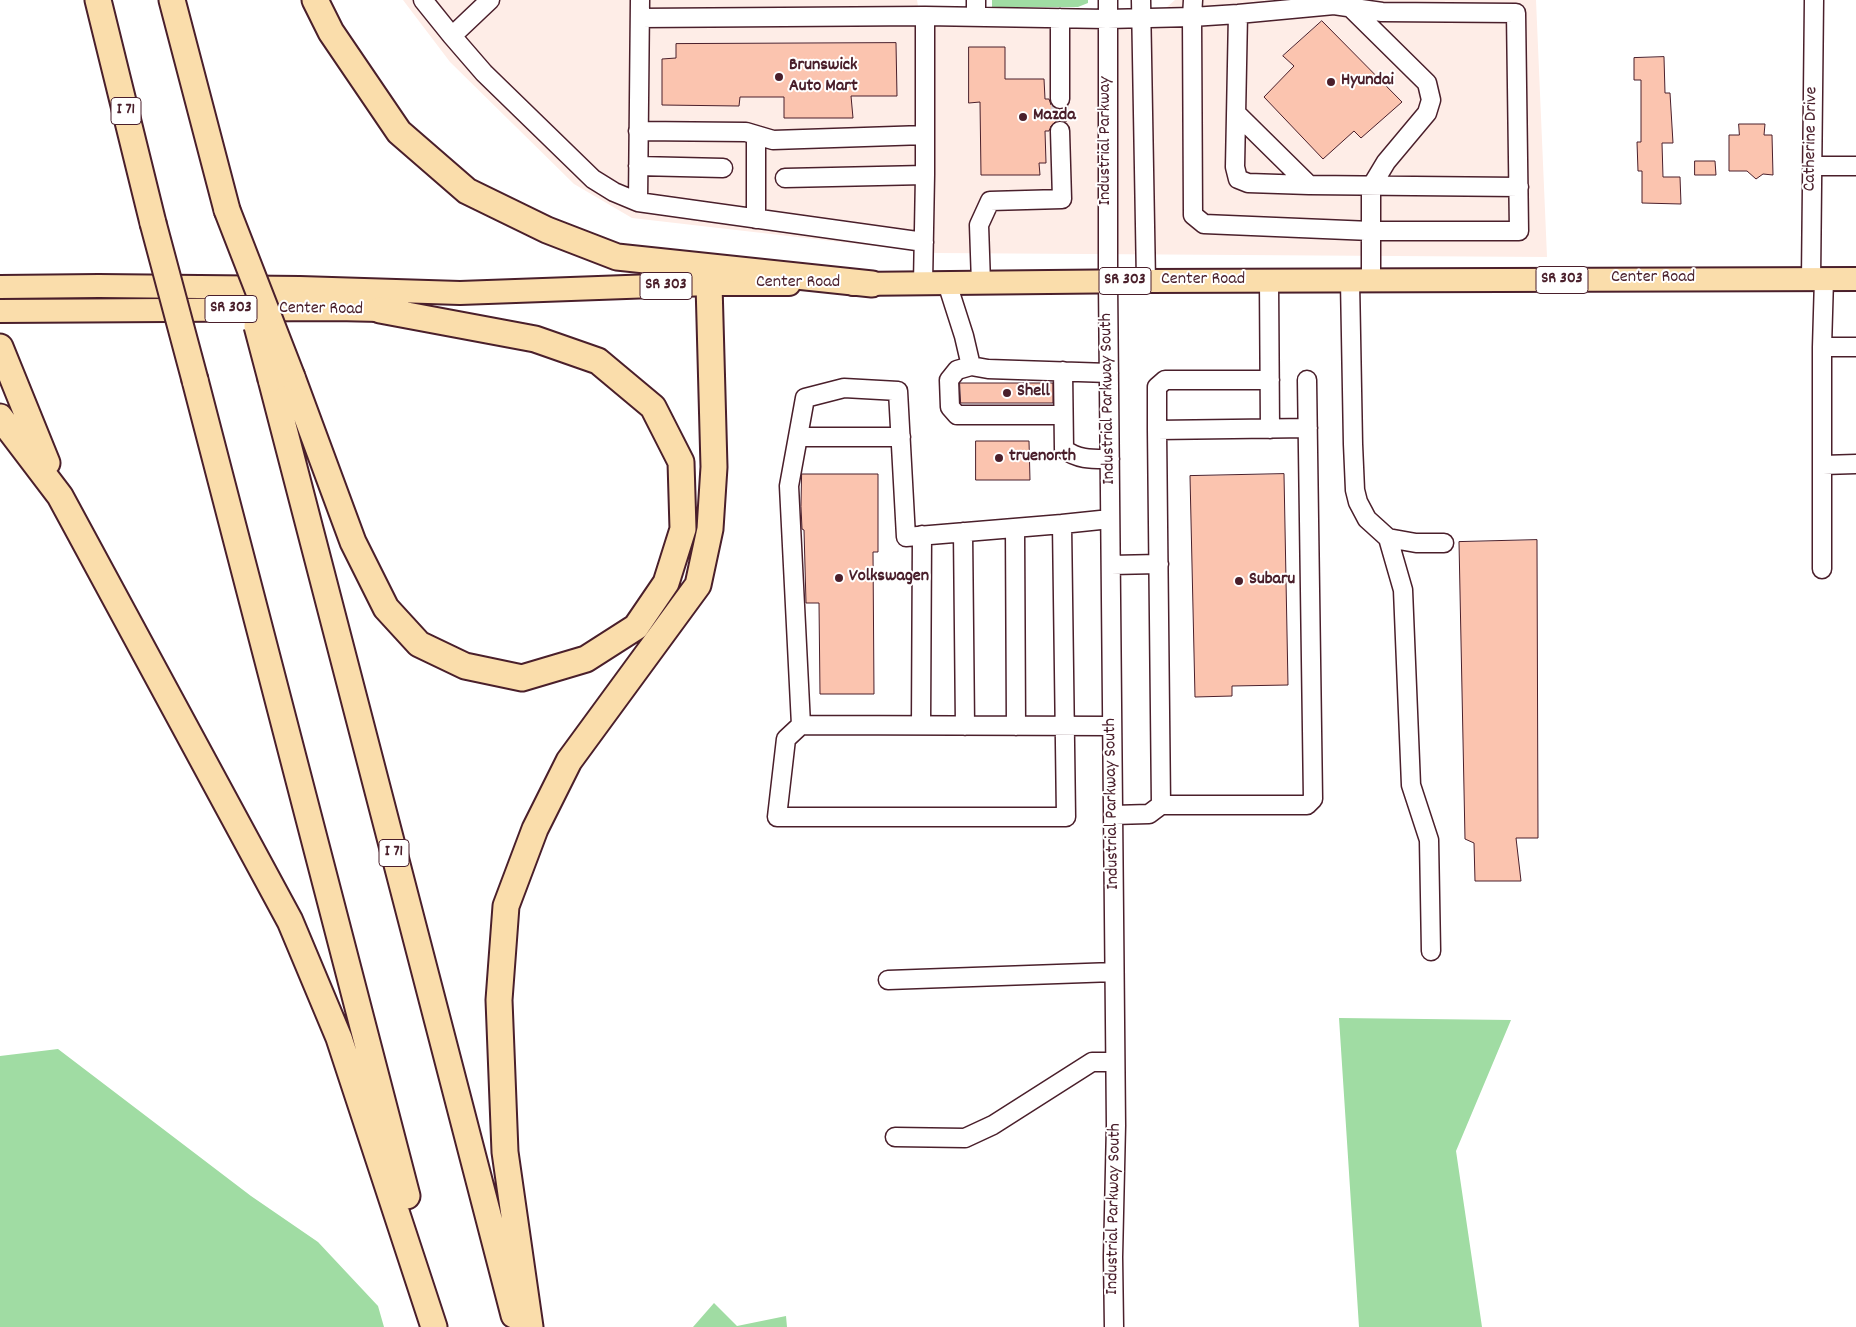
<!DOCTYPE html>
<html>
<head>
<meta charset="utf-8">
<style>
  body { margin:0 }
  canvas { display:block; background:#fff }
</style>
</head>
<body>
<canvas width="1856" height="1327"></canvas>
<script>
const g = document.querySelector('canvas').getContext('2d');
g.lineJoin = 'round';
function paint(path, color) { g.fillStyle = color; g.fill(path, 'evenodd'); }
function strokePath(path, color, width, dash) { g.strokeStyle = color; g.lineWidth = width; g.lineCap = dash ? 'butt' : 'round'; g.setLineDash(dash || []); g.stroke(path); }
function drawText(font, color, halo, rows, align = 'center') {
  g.font = font + ' Dekko,sans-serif'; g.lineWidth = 4; g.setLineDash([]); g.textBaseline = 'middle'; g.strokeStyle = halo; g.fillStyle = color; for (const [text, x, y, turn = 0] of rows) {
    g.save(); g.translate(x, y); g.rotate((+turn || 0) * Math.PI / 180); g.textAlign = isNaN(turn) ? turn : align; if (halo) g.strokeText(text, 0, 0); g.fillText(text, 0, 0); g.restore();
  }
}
const built = new Path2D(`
  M403 0H917L919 12 1090 9V28H1167V7L1175 0H1536L1547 257 936 253 632 218 574 184 450 62Z`);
const green = new Path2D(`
  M992 0H1088V3L1078 7H992Z
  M1339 1018 1511 1020 1456 1151 1482 1327H1359Z
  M58 1049 251 1196 318 1242 378 1306 384 1327H0V1056Z
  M714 1303 737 1326 786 1316 787 1327H693Z`);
const building = new Path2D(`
  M1322 21 1402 102 1361 138 1354 131 1323 159 1264 97 1294 66 1283 56Z
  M896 43 897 96H851L853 118H784V97H740L739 106 662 105V59L676 58V44Z
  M969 47H1005V79H1044L1045 99H1049L1051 105 1055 108 1060 110 1066 108V122L1060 120 1055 122 1051 126 1049 131H1045L1046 163H1039L1040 175H981L980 102 969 103Z
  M1664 57 1665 93H1670L1673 143H1662L1663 177H1680L1681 204 1642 203V171H1638L1637 142H1641V80H1634V58Z
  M1739 124H1765L1764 135H1772L1773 175 1763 174 1756 179 1747 171H1729V135H1739Z
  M1695 161H1715L1716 175H1695Z
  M960 383H1053V403H961Z
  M976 441H1029L1030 480H976Z
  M802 474H878V552H873L874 694H820L819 603H806L804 530 802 529 801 507Z
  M1284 474 1288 685 1232 686V696L1195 697 1190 476Z
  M1537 540 1538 838H1516L1521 881H1475L1474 843 1465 839 1459 542Z`);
const minorTunnel = new Path2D(`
  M1060 99V131`);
const minor = new Path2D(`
  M423 0 452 36
  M490 0 452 36 484 73 593 179 614 192 638 202
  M640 0 638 202 924 242
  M976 0V17
  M1108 0V282L1116 1125 1113 1257 1114 1327
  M1141 0 1146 281
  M1349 6 1427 83 1431 100 1427 113 1386 162 1371 187V280
  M1238 14 1235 167 1238 179 1248 183 1309 185 1519 187
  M925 16 1107 19 1192 17 1193 215 1204 224 1371 231H1519L1516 13 1382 12 1334 5 1238 14 1192 17 1193 0
  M640 18 925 16V175L923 284
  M1060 99V18
  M1236 113 1309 185
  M638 131 746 132 773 140 925 135
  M638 166 723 168
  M1812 166H1856
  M785 178 925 175
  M756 219V135
  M1811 279 1814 0
  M1269 281 1270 429
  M1350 281 1353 444 1355 490 1358 502 1367 519 1388 538 1416 543H1444
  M947 283 964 336 971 366 988 369 1109 373
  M981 283 979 225 990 201 1062 199 1060 131
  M1822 347H1856
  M971 366 957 370 949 380 950 407 957 415H1063
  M1063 371 1064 449C1078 460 1093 459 1110 459
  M1157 430V387L1165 380H1270
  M798 437H901
  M1823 465 1856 464
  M1062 524 1110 519
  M1015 528 1016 726
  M963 532 965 726
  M1388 538 1403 590 1411 785 1429 840 1431 951
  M1111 565 1159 564
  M1822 569V347L1824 279
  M801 725 789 486 805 398 844 388 898 391 906 537 1062 524 1066 817H777L786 739 801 725C904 725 1008 726 1112 726
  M921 725 922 535
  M1161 805 1157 430 1308 428
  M1113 815 1149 814 1161 805H1307L1313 799 1307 380
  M888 980 1114 972
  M895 1137 965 1138 993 1125 1092 1062H1115`);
const major = new Path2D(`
  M853 284 1146 281 1856 279
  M0 287 99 286 300 288 460 293 709 284H789
  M0 311 336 309 380 310 398 307`);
const highway = new Path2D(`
  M98 0 153 223
  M172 0 227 210
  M315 0 331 32 399 132 467 191 547 230 617 257 872 284
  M0 347 47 463
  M292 377 353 542 386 608 419 644 465 666 522 678 586 659 636 627 666 583 683 529 681 462 653 407 598 361 535 339 380 310
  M271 379 514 1315
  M195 380 407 1196
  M0 417 60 496 290 921 339 1038 434 1327
  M530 1327 505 1152 499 1000 506 906 535 829 569 761 698 585 710 529 714 467 709 284`);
const highwayBridge = new Path2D(`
  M227 210 292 377
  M153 223 195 380
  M257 326 271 379`);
const markers = [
  [779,77,5,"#4a1f2b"],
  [1331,82,5,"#4a1f2b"],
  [1023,117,5,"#4a1f2b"],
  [1007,393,5,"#4a1f2b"],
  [999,458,5,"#4a1f2b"],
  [839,578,5,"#4a1f2b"],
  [1239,581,5,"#4a1f2b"]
];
const shields = [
  [126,111,30],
  [1562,280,52],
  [1125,281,52],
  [666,286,52],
  [231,309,52],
  [394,853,30]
];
const shieldNames = [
  ["I 71",126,111],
  ["SR 303",1562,280],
  ["SR 303",1125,281],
  ["SR 303",666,286],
  ["SR 303",231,309],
  ["I 71",394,853]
];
const poiNames = [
  ["Brunswick",789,67],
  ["Auto Mart",789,88],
  ["Hyundai",1341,82],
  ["Mazda",1033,117],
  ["Shell",1017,393],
  ["truenorth",1009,458],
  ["Volkswagen",849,578],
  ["Subaru",1249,581]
];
const streetNames = [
  ["Catherine Drive",1812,139,-89],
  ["Industrial Parkway",1107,141,-90],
  ["Center Road",1653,279],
  ["Center Road",1203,281],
  ["Center Road",798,284],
  ["Center Road",321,310,1],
  ["Industrial Parkway South",1109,399,-91],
  ["Industrial Parkway South",1113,804,-91],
  ["Industrial Parkway South",1115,1209,-89]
];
paint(built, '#feede7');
paint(green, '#a0dca3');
paint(building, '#fbc4af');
strokePath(building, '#4a1f2b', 1);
strokePath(minorTunnel, '#dbd2d5', 18, [18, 9]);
strokePath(minor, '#4a1f2b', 21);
strokePath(major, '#4a1f2b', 26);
strokePath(highway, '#4a1f2b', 29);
strokePath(minor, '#fff', 18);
strokePath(major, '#faddab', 22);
strokePath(highway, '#faddab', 25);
strokePath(highwayBridge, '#4a1f2b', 29, []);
strokePath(highwayBridge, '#faddab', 25);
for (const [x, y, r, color] of markers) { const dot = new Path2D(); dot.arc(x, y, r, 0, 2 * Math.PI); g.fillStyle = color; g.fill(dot); strokePath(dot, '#fff', 2); }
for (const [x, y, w] of shields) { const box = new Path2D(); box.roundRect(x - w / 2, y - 13.5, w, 27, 4); g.fillStyle = '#fff'; g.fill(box); strokePath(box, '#4a1f2b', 1); }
drawText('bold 16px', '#4a1f2b', null, shieldNames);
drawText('bold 18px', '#4a1f2b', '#fff', poiNames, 'left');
drawText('18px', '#4a1f2b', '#fff', streetNames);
</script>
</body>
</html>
